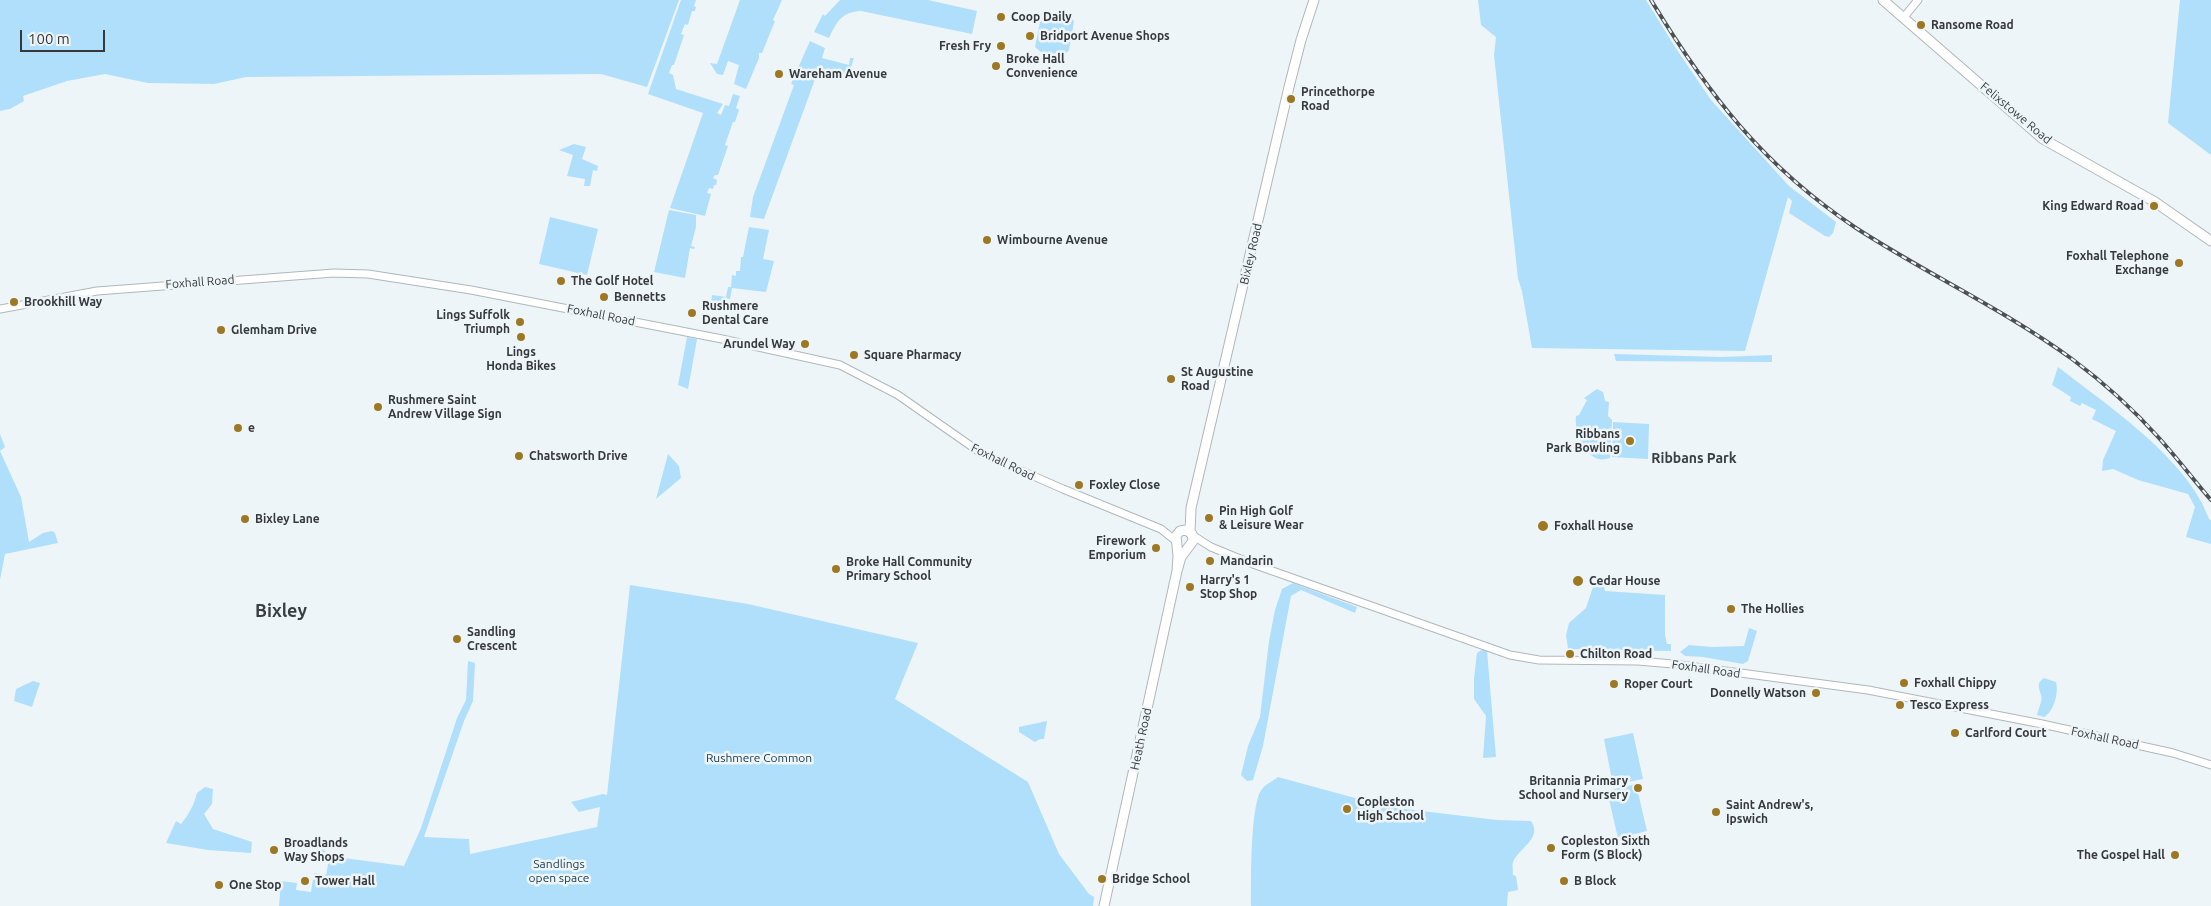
<!DOCTYPE html>
<html>
<head>
<meta charset="utf-8">
<style>
  body { margin:0 }
  #map { position:relative; width:2211px; height:906px; overflow:hidden; background:#eef5f9; font-family:Ubuntu,sans-serif }
  canvas { display:block }
  .scale { position:absolute; left:20px; top:30px; width:85px; height:22px; box-sizing:border-box; border:2px solid #36393b; border-top:0; padding-left:6px; font-size:15px; line-height:18px; white-space:nowrap; color:#36393b; -webkit-text-stroke:4px #eef5f9; paint-order:stroke }
</style>
</head>
<body>
<div id="map">
<canvas width="2211" height="906"></canvas>
<div class="scale">100 m</div>
</div>
<script>
const g = document.querySelector('canvas').getContext('2d');
g.lineJoin = 'round';
function paint(path, color) { g.fillStyle = color; g.fill(path, 'evenodd'); }
function strokePath(path, color, width, dash) { g.strokeStyle = color; g.lineWidth = width; g.lineCap = dash ? 'butt' : 'round'; g.setLineDash(dash || []); g.stroke(path); }
function drawText(font, color, halo, rows, align = 'center') {
  g.font = font + ' Ubuntu,sans-serif'; g.lineWidth = 5; g.setLineDash([]); g.textBaseline = 'middle'; g.strokeStyle = halo; g.fillStyle = color; for (const [text, x, y, turn = 0] of rows) {
    g.save(); g.translate(x, y); g.rotate((+turn || 0) * Math.PI / 180); g.textAlign = isNaN(turn) ? turn : align; if (halo) g.strokeText(text, 0, 0); g.fillText(text, 0, 0); g.restore();
  }
}
const green = new Path2D(`
  M0 0H679L647 87 601 74 246 77 214 84 148 83 105 74 67 81 23 96 24 101 10 109 0 111Z
  M681 0H696L694 6 696 7 695 11H692L688 25 685 24 681 34 684 35 674 65H672L669 73 673 75 676 89 723 104 717 113 721 115 725 105 729 106 733 94 740 96 736 108 739 110 735 122H733L725 145 728 146 718 175H715L713 178 717 180 716 185H714L713 189 709 188 707 193 711 194 705 216 670 208 703 113 648 94Z
  M740 0H782L773 20 775 21 762 53H759V58L746 89 734 84 739 65 728 61 723 75 717 74 710 63 717 64Z
  M840 0H928L977 11 972 34 861 11C842 12 837 21 829 38L814 32 823 14 825 16Z
  M1478 0H1646L1675 47 1711 100 1789 186 1836 222 1833 233 1829 237 1825 236 1789 213 1792 201 1788 197 1745 351 1532 348 1522 291 1518 279 1494 55 1496 37 1481 25Z
  M2180 0H2211V155L2168 123Z
  M1046 11 1069 16 1074 21 1069 50 1064 55 1041 52 1035 47 1041 17Z
  M810 41 825 48 822 58 849 65 850 58H854L847 80 818 71 764 219 750 217 753 197 794 85 791 84Z
  M574 144 586 147 582 159 598 166 597 171 593 170 590 186H584L585 179 567 176 573 155 559 150Z
  M669 210 696 215V227L691 246 695 247 694 249 690 248 685 278 654 272Z
  M550 217 598 229 587 275 539 264Z
  M749 227 769 230 763 259 774 261 766 292 732 288 730 299 725 298V303L716 302 715 306H711L712 295 726 297 728 287H731L732 275 736 276V271H740L741 257H743Z
  M687 337 697 339 688 389 678 385Z
  M1614 354 1721 357 1772 355V362L1616 361Z
  M2058 367C2107 405 2188 459 2209 519L2211 520V544L2186 537 2195 507 2188 494 2138 480 2113 469 2102 471 2103 460 2116 431 2092 419 2096 410 2082 403 2080 406 2070 401 2071 397 2052 385Z
  M1597 389 1603 392 1605 401 1609 402 1608 416 1612 420 1610 458C1607 459 1601 460 1598 459 1583 454 1574 429 1576 416L1579 415 1587 400 1584 398Z
  M1613 422 1649 424 1648 459 1612 457Z
  M0 434 5 447 0 451 21 497 29 542 43 533 52 531 55 533 58 543 5 554 0 580Z
  M668 454 679 466 681 478 656 499Z
  M1603 582 1605 591 1665 595V635L1667 644H1671V651L1568 649 1566 635 1569 623 1586 608 1593 587Z
  M1293 583 1357 607 1355 613 1301 590 1291 596 1263 746 1253 780 1247 781 1241 775 1248 746 1260 717 1269 641 1275 610 1282 589Z
  M630 585 748 604 918 643 895 699 1028 782 1059 854 1089 894 1094 897 1093 906H279L281 881 297 883 296 890 311 892 314 873 326 875 329 859 323 857 315 847 319 844 329 856 404 866 421 828 457 718 466 700 468 661 475 663 473 701 464 721 424 837 469 839 470 854 597 827 600 807 579 812 571 802 603 794 607 795Z
  M1749 628 1757 631 1748 661 1743 664 1703 657 1685 656 1680 652 1689 645 1712 647 1744 646Z
  M1483 649 1487 651 1496 757 1483 758 1486 716 1474 699V678L1477 653Z
  M2044 678 2056 682C2059 692 2054 712 2044 717L2037 715C2038 710 2043 700 2041 695 2039 688 2036 683 2044 678Z
  M33 681 40 683 32 707 14 701 16 689Z
  M1047 721 1044 739H1040L1035 742 1019 732V727Z
  M1633 733 1643 779 1613 785 1604 739Z
  M1278 777 1388 807 1497 820 1531 821C1543 838 1519 848 1513 862 1512 865 1513 871 1513 875L1516 876 1518 890 1508 892 1507 906H1251C1251 885 1250 803 1262 789 1266 784 1273 781 1278 777Z
  M1636 784 1647 831 1618 838 1607 791Z
  M205 787 213 789 212 804 204 814 213 829 252 842 251 853 208 850 166 843 176 821 181 824C189 814 194 805 197 793Z`);
const minor = new Path2D(`
  M1904 17 1918 0
  M0 309 97 291 334 273 368 274 471 290 722 339 840 365 898 395 981 453 1063 489 1161 529 1176 541
  M1192 535 1211 547 1250 563 1510 655 1539 660 1638 661 1673 664 1868 690 2042 724 2173 753 2211 765`);
const major = new Path2D(`
  M1883 0 2043 139 2155 202 2211 241
  M1190 533 1191 508 1289 87 1301 40 1314 0
  M1104 906 1177 571 1181 557 1193 541 1192 534 1186 530 1180 531 1176 536 1178 556 1177 571`);
const rail = new Path2D(`
  M1651 0C1708 94 1763 166 1856 228 1927 274 2003 309 2072 359 2103 382 2133 409 2159 438 2177 458 2193 479 2211 500`);
const markers = [
  [1001,17,5,"#9c7823"],
  [1921,25,5,"#9c7823"],
  [1030,36,5,"#9c7823"],
  [1001,46,5,"#9c7823"],
  [996,66,5,"#9c7823"],
  [779,74,5,"#9c7823"],
  [1291,99,5,"#9c7823"],
  [2154,206,5,"#9c7823"],
  [987,240,5,"#9c7823"],
  [2179,263,5,"#9c7823"],
  [561,281,5,"#9c7823"],
  [604,297,5,"#9c7823"],
  [14,302,5,"#9c7823"],
  [692,313,5,"#9c7823"],
  [520,322,5,"#9c7823"],
  [221,330,5,"#9c7823"],
  [521,337,5,"#9c7823"],
  [805,344,5,"#9c7823"],
  [854,355,5,"#9c7823"],
  [1171,379,5,"#9c7823"],
  [378,407,5,"#9c7823"],
  [238,428,5,"#9c7823"],
  [1630,441,5,"#9c7823"],
  [519,456,5,"#9c7823"],
  [1079,485,5,"#9c7823"],
  [1209,518,5,"#9c7823"],
  [245,519,5,"#9c7823"],
  [1543,526,6,"#9c7823"],
  [1156,548,5,"#9c7823"],
  [1210,561,5,"#9c7823"],
  [836,569,5,"#9c7823"],
  [1578,581,6,"#9c7823"],
  [1190,587,5,"#9c7823"],
  [1731,609,5,"#9c7823"],
  [457,639,5,"#9c7823"],
  [1570,654,5,"#9c7823"],
  [1904,683,5,"#9c7823"],
  [1614,684,5,"#9c7823"],
  [1816,693,5,"#9c7823"],
  [1900,705,5,"#9c7823"],
  [1955,733,5,"#9c7823"],
  [1638,788,5,"#9c7823"],
  [1347,809,5,"#9c7823"],
  [1716,812,5,"#9c7823"],
  [1551,848,5,"#9c7823"],
  [274,850,5,"#9c7823"],
  [2175,855,5,"#9c7823"],
  [1102,879,5,"#9c7823"],
  [305,881,5,"#9c7823"],
  [1564,881,5,"#9c7823"],
  [219,885,5,"#9c7823"]
];
const poiNames = [
  ["Coop Daily",1011,17],
  ["Ransome Road",1931,25],
  ["Bridport Avenue Shops",1040,36],
  ["Fresh Fry",991,46,"right"],
  ["Broke Hall",1006,59],
  ["Convenience",1006,73],
  ["Wareham Avenue",789,74],
  ["Princethorpe",1301,92],
  ["Road",1301,106],
  ["King Edward Road",2144,206,"right"],
  ["Wimbourne Avenue",997,240],
  ["Foxhall Telephone",2169,256,"right"],
  ["Exchange",2169,270,"right"],
  ["The Golf Hotel",571,281],
  ["Bennetts",614,297],
  ["Brookhill Way",24,302],
  ["Rushmere",702,306],
  ["Dental Care",702,320],
  ["Lings Suffolk",510,315,"right"],
  ["Triumph",510,329,"right"],
  ["Glemham Drive",231,330],
  ["Arundel Way",795,344,"right"],
  ["Lings",521,352,"center"],
  ["Honda Bikes",521,366,"center"],
  ["Square Pharmacy",864,355],
  ["St Augustine",1181,372],
  ["Road",1181,386],
  ["Rushmere Saint",388,400],
  ["Andrew Village Sign",388,414],
  ["e",248,428],
  ["Ribbans",1620,434,"right"],
  ["Park Bowling",1620,448,"right"],
  ["Chatsworth Drive",529,456],
  ["Foxley Close",1089,485],
  ["Pin High Golf",1219,511],
  ["& Leisure Wear",1219,525],
  ["Bixley Lane",255,519],
  ["Foxhall House",1554,526],
  ["Firework",1146,541,"right"],
  ["Emporium",1146,555,"right"],
  ["Mandarin",1220,561],
  ["Broke Hall Community",846,562],
  ["Primary School",846,576],
  ["Harry's 1",1200,580],
  ["Stop Shop",1200,594],
  ["Cedar House",1589,581],
  ["The Hollies",1741,609],
  ["Sandling",467,632],
  ["Crescent",467,646],
  ["Chilton Road",1580,654],
  ["Foxhall Chippy",1914,683],
  ["Roper Court",1624,684],
  ["Donnelly Watson",1806,693,"right"],
  ["Tesco Express",1910,705],
  ["Carlford Court",1965,733],
  ["Britannia Primary",1628,781,"right"],
  ["School and Nursery",1628,795,"right"],
  ["Copleston",1357,802],
  ["High School",1357,816],
  ["Saint Andrew's,",1726,805],
  ["Ipswich",1726,819],
  ["Copleston Sixth",1561,841],
  ["Form (S Block)",1561,855],
  ["Broadlands",284,843],
  ["Way Shops",284,857],
  ["The Gospel Hall",2165,855,"right"],
  ["Bridge School",1112,879],
  ["Tower Hall",315,881],
  ["B Block",1574,881],
  ["One Stop",229,885]
];
const streetNames = [
  ["Felixstowe Road",2016,113,40],
  ["Bixley Road",1251,254,-77],
  ["Foxhall Road",200,282,-4],
  ["Foxhall Road",601,315,11],
  ["Foxhall Road",1003,462,26],
  ["Foxhall Road",1706,669,8],
  ["Foxhall Road",2105,738,12],
  ["Heath Road",1141,739,-78]
];
const parkNames = [
  ["Rushmere Common",759,758],
  ["Sandlings",559,864],
  ["open space",559,878]
];
const neighbourhoodNames = [
  ["Ribbans Park",1694,458]
];
const districtNames = [
  ["Bixley",281,611]
];
paint(green, '#afdffb');
strokePath(minor, '#b0b7bb', 9);
strokePath(major, '#b0b7bb', 11);
strokePath(minor, '#fff', 7);
strokePath(major, '#fff', 9);
strokePath(rail, '#4e5154', 4);
strokePath(rail, '#eef5f9', 2, [5.5]);
for (const [x, y, r, color] of markers) { const dot = new Path2D(); dot.arc(x, y, r, 0, 2 * Math.PI); g.fillStyle = color; g.fill(dot); strokePath(dot, '#eef5f9', 2); }
drawText('bold 12px', '#36393b', '#eef5f9', poiNames, 'left');
drawText('12px', '#36393b', '#eef5f9', streetNames);
drawText('12px', '#15384a', '#eef5f9', parkNames);
drawText('bold 14px', '#383e41', '#eef5f9', neighbourhoodNames);
drawText('bold 18px', '#383e41', '#eef5f9', districtNames);
</script>
</body>
</html>
